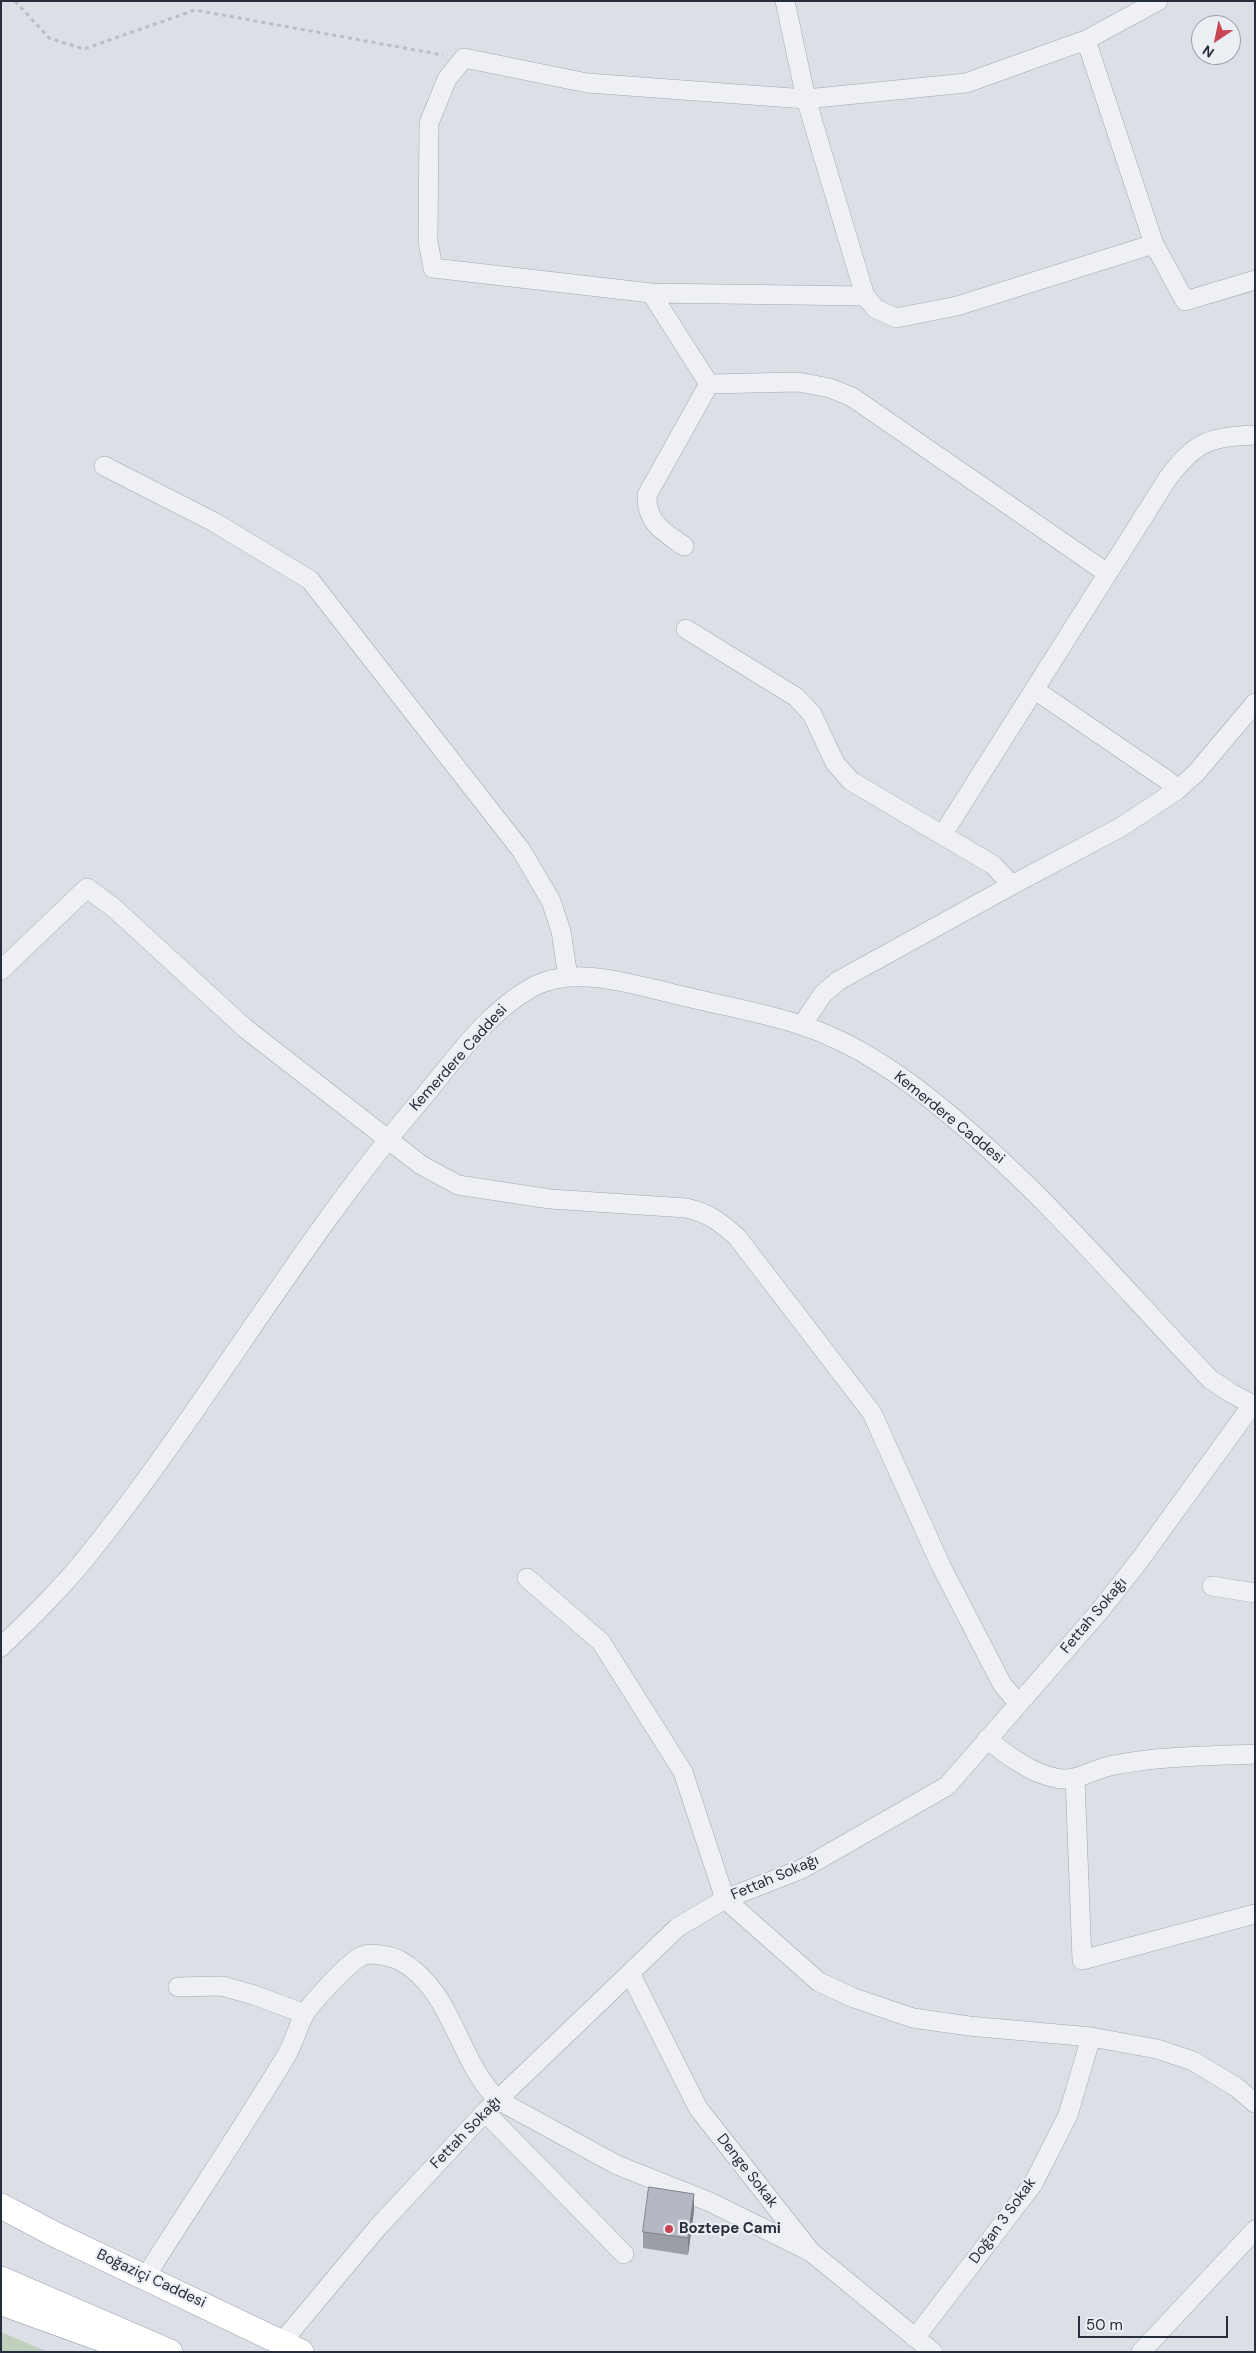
<!DOCTYPE html>
<html>
<head>
<meta charset="utf-8">
<style>
  body { margin:0 }
  #map { position:relative; width:1256px; height:2353px; overflow:hidden; background:#dcdfe6; font-family:"DM Sans",sans-serif }
  canvas { display:block }
  .frame { position:absolute; inset:0; border:2px solid #262d3b; pointer-events:none }
  .north { position:absolute; left:1191px; top:15px; width:50px; height:50px; box-sizing:border-box; background:#ebeef3; border:1px solid #9ca1a9; border-radius:50%; rotate:214deg; font-size:14px; font-weight:700; line-height:20px; text-align:center; color:#262d3b }
  .north::after { content:''; display:block; margin:auto; width:18px; height:22px; background:#c84453; clip-path:polygon(50% 0,100% 100%,50% 72%,0 100%) }
  .scale { position:absolute; left:1078px; top:2316px; width:150px; height:22px; box-sizing:border-box; border:2px solid #262d3b; border-top:0; padding-left:6px; font-size:15px; line-height:18px; white-space:nowrap; color:#262d3b; -webkit-text-stroke:4px #ebeef3; paint-order:stroke }
</style>
</head>
<body>
<div id="map">
<canvas width="1256" height="2353"></canvas>
<div class="frame"></div>
<div class="north">N</div>
<div class="scale">50 m</div>
</div>
<script>
const g = document.querySelector('canvas').getContext('2d');
g.lineJoin = 'round';
function paint(path, color) { g.fillStyle = color; g.fill(path, 'evenodd'); }
function strokePath(path, color, width, dash) { g.strokeStyle = color; g.lineWidth = width; g.lineCap = dash ? 'butt' : 'round'; g.setLineDash(dash || []); g.stroke(path); }
function drawText(font, color, halo, rows, align = 'center') {
  g.font = font + ' "DM Sans",sans-serif'; g.lineWidth = 4.5; g.setLineDash([]); g.textBaseline = 'middle'; g.strokeStyle = halo; g.fillStyle = color; for (const [text, x, y, turn = 0] of rows) {
    g.save(); g.translate(x, y); g.rotate((+turn || 0) * Math.PI / 180); g.textAlign = isNaN(turn) ? turn : align; if (halo) g.strokeText(text, 0, 0); g.fillText(text, 0, 0); g.restore();
  }
}
const green = new Path2D(`
  M1 2332 48 2352H1Z`);
const path = new Path2D(`
  M15 1 49 38 84 49 195 10 443 55`);
const minor = new Path2D(`
  M785 1 806 99 865 296 651 293 433 268 428 241 429 123 447 79 464 58 587 83 806 99 966 83 1086 40 1158 1
  M1086 40 1154 244
  M651 293 709 384
  M865 296 876 309 896 318 957 306 1154 244 1185 301 1255 280
  M709 384 798 382 830 388 852 397 1107 573
  M104 466 214 522 310 580 521 850 551 901 561 931 568 977
  M684 546C664 532 646 523 647 495L709 384
  M686 629 796 697 812 714 835 763 851 781 993 865 1012 885
  M1035 690 1167 780 1177 790
  M943 834 1168 478C1196 441 1209 437 1255 435
  M1 970 87 888 114 908 246 1029 421 1165 458 1185 550 1199 686 1208C709 1213 720 1222 737 1237L872 1413 941 1566 1002 1684 1018 1703
  M802 1025 823 994 838 981 1012 885 1121 827 1177 790 1196 773 1255 703
  M527 1578 601 1642 683 1772 725 1899 819 1982 854 1998 913 2018 969 2026 1091 2037 1157 2049 1193 2061 1236 2087 1255 2103
  M1212 1586 1255 1593
  M1 1647C32 1617 67 1583 93 1549 208 1405 300 1241 420 1101 453 1062 485 1014 531 988 572 965 628 983 670 993 713 1004 759 1011 801 1025 860 1044 911 1082 957 1121 1049 1199 1127 1292 1210 1379L1231 1393 1255 1406
  M987 1739C1007 1755 1030 1773 1056 1778 1076 1783 1095 1768 1114 1765 1160 1756 1208 1756 1255 1754
  M1075 1778 1082 1960 1255 1914
  M630 1973 698 2108 811 2252 933 2352
  M178 1987 222 1986 254 1995 305 2014
  M485 2112 624 2254
  M146 2276C192 2203 241 2131 286 2056 294 2044 297 2028 304 2015 312 2002 349 1962 362 1956 372 1952 390 1956 399 1960 453 1989 457 2060 498 2100L617 2165 710 2202 811 2252
  M915 2338 1033 2184 1068 2115 1091 2037
  M282 2342 378 2227 485 2112 678 1927 725 1899 802 1869 947 1786 1098 1613 1139 1561 1252 1405
  M1141 2352 1255 2230`);
const major = new Path2D(`
  M1 2206 54 2234 301 2352
  M1 2279 170 2352`);
const highway = new Path2D(`
  M1 2301 142 2352`);
const wall = new Path2D(`
  M694 2211 688 2255 643 2248V2232Z`);
const shadedWall = new Path2D(`
  M694 2194V2211L688 2255V2238Z`);
const building = new Path2D(`
  M649 2187 694 2194 688 2238 643 2232Z`);
const markers = [
  [669,2229,5,"#c84453"]
];
const streetNames = [
  ["Kemerdere Caddesi",459,1058,-48],
  ["Kemerdere Caddesi",949,1118,39],
  ["Fettah Sokağı",1094,1616,-50],
  ["Fettah Sokağı",775,1878,-23],
  ["Fettah Sokağı",466,2133,-46],
  ["Denge Sokak",747,2171,52],
  ["Doğan 3 Sokak",1003,2221,-54],
  ["Boğaziçi Caddesi",151,2279,25]
];
const poiNames = [
  ["Boztepe Cami",679,2229]
];
paint(green, '#c1cfbd');
strokePath(minor, '#a2a6af', 20);
strokePath(major, '#9ca3b1', 26);
strokePath(highway, '#848c9b', 29);
strokePath(path, '#babdc4', 3, [4, 4]);
strokePath(minor, '#eef0f4', 19);
strokePath(major, '#fff', 25);
strokePath(highway, '#fff', 28);
paint(wall, '#9a9ea7');
paint(shadedWall, '#7d8188');
paint(building, '#b3b8c2');
strokePath(building, '#7d8188', 1);
for (const [x, y, r, color] of markers) { const dot = new Path2D(); dot.arc(x, y, r, 0, 2 * Math.PI); g.fillStyle = color; g.fill(dot); strokePath(dot, '#ebeef3', 2); }
drawText('15px', '#262d3b', '#ebeef3', streetNames);
drawText('bold 15px', '#262d3b', '#ebeef3', poiNames, 'left');
</script>
</body>
</html>
